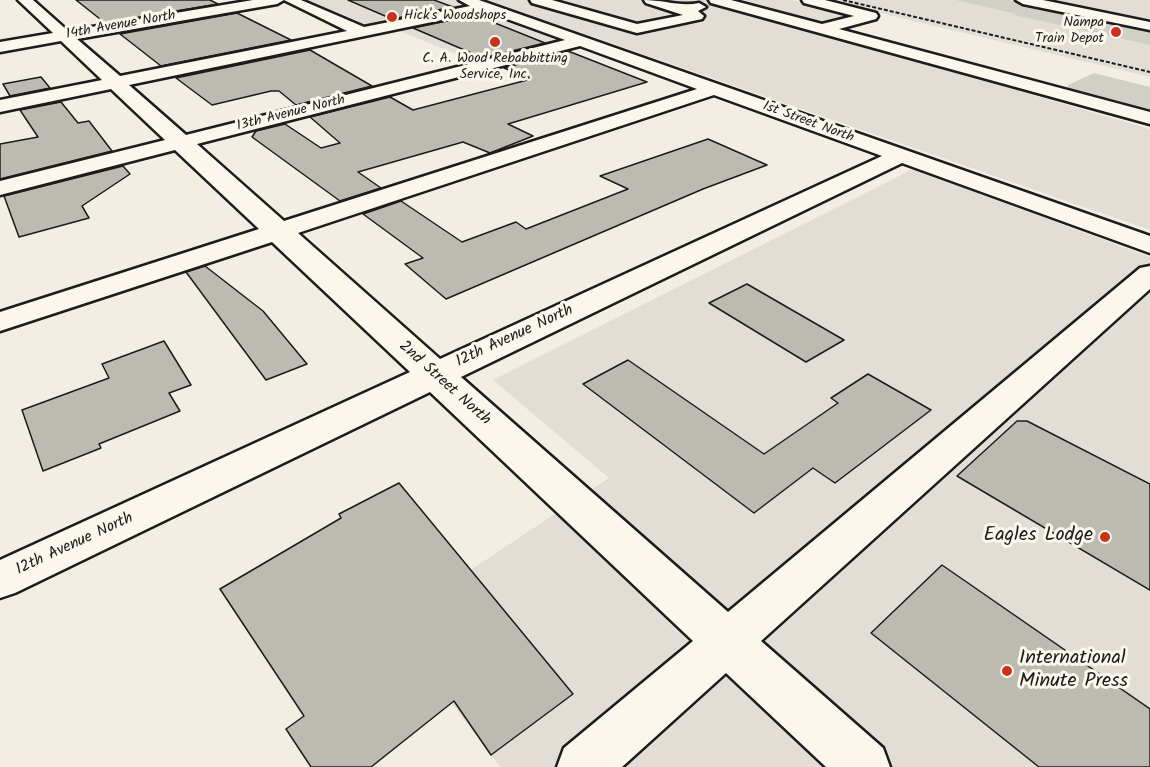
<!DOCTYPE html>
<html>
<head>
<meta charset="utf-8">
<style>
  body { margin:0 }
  canvas { display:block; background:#f2eee4 }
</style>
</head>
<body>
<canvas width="1150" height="767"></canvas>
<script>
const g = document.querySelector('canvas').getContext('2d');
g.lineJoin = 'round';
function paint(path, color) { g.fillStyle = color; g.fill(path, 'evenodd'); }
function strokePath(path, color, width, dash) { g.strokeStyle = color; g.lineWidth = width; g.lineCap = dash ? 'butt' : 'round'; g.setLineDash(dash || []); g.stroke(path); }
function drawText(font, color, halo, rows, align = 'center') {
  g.font = font + ' Kalam,sans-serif'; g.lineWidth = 6; g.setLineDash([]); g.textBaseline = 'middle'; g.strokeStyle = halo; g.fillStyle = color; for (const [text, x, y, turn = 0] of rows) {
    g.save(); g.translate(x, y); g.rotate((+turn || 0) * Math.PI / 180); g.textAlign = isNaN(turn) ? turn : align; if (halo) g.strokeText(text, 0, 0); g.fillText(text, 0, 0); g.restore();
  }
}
const built = new Path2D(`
  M294 0H792L850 14 802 28 1150 129V230L588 35 476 62 384 25 359 30Z
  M825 0H955L1150 45V77Z
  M1033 0H1150V23Z
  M913 169 1150 257V767H500L391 623 609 478 493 380Z`);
const green = new Path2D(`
  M955 0H1009L1150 29V45L1014 15 1016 14Z
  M1094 73 1150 87V114L1068 91V85Z`);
const building = new Path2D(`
  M76 0H210L218 4 105 23Z
  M348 0H434L453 7 392 19Z
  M237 13 291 40 161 66 120 34Z
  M475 15 545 43 483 58 413 28Z
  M310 50 372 86 296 105 279 91H271L212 105 176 78Z
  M568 51 647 82 508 124 533 136 490 153 463 142 358 172 381 188 340 201 252 137 256 131 285 124 321 148 340 143 310 117 390 97 413 110 531 79 504 68Z
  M41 77 50 88 10 96 3 84Z
  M61 102 78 123 89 121 112 151 0 179V144L38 137 20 110Z
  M708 139 767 165 703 189 446 299 405 264 423 258 363 214 401 201 462 242 516 222 526 229 628 189 600 176Z
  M123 166 130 174 82 206 89 218 19 237 4 196Z
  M205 266 263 311 307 364 266 380 186 272Z
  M747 284 844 340 806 362 709 303Z
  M164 341 191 385 169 393 180 411 99 444 101 448 43 471 22 410 109 378 102 364Z
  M628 360 764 454 838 403 831 398 868 374 931 410 835 483 813 468 754 513 583 384Z
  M1017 421H1027L1150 484V590L957 476Z
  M399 483 573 694 491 755 454 701 371 767H311L286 729 304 716 220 589 341 518 339 514Z
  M942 565 1150 709V767H1039L871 633Z`);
const minor = new Path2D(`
  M18 0H33L68 31 253 0H301L364 27 470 6 459 0H479L1150 236V253L902 163 461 377 728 612 1140 268 1150 266V289L761 641 883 748 890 767H826L726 673 622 767H557L564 748 693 641 430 392 15 593 0 598V560L410 372 272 242 0 331V312L259 229 175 150 0 195V181L165 140 111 89 0 112V100L102 80 61 41 0 52V42L53 33ZM284 0 347 31 120 76 77 39 277 4ZM485 11 565 40 186 135 129 85ZM580 46 697 89 284 221 197 144ZM714 95 882 156 440 359 298 233Z
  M530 0H552L637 24 683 15 646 3 644 0C664 0 681 7 699 3L706 7 698 11 704 16 702 19 637 33 532 3Z
  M709 0H731L822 24 854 16 804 3 802 0H825L876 13 878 16 876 19 839 29 1150 112V124L711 3Z
  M1016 0H1043L1150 22V30L1023 4Z`);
const rail = new Path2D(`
  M843 0 1150 72`);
const markers = [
  [392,17,6,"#c8321e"],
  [1116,32,6,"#c8321e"],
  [495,42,6,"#c8321e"],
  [1105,537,6,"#c8321e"],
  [1007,671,6,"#c8321e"]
];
const farPoinames = [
  ["Hick's Woodshops",404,17],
  ["Nampa",1104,24,"right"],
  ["Train Depot",1104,40,"right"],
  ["C. A. Wood Rebabbitting",495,60,"center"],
  ["Service, Inc.",495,76,"center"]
];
const farStreetnames = [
  ["14th Avenue North",121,26,-10],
  ["13th Avenue North",291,114,-14],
  ["1st Street North",808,123,20]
];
const streetNames = [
  ["12th Avenue North",515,337,-25],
  ["2nd Street North",444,384,42],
  ["12th Avenue North",75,545,-25]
];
const nearPoinames = [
  ["Eagles Lodge",1093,537],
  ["International",1019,660,"left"],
  ["Minute Press",1019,683,"left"]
];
paint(built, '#e2ded5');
paint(green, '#d2cfc6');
paint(building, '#bdbab1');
strokePath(building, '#1c1c1c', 1.5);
strokePath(minor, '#1c1c1c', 5);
paint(minor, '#fbf7ec');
strokePath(rail, '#1c1c1c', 2, [4, 2]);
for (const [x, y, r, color] of markers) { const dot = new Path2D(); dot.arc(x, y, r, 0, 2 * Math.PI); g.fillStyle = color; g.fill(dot); strokePath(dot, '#fbf7ec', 2); }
drawText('14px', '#1c1c1c', '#fbf7ec', farPoinames, 'left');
drawText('14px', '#1c1c1c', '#fbf7ec', farStreetnames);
drawText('16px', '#1c1c1c', '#fbf7ec', streetNames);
drawText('20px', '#1c1c1c', '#fbf7ec', nearPoinames, 'right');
</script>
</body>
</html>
